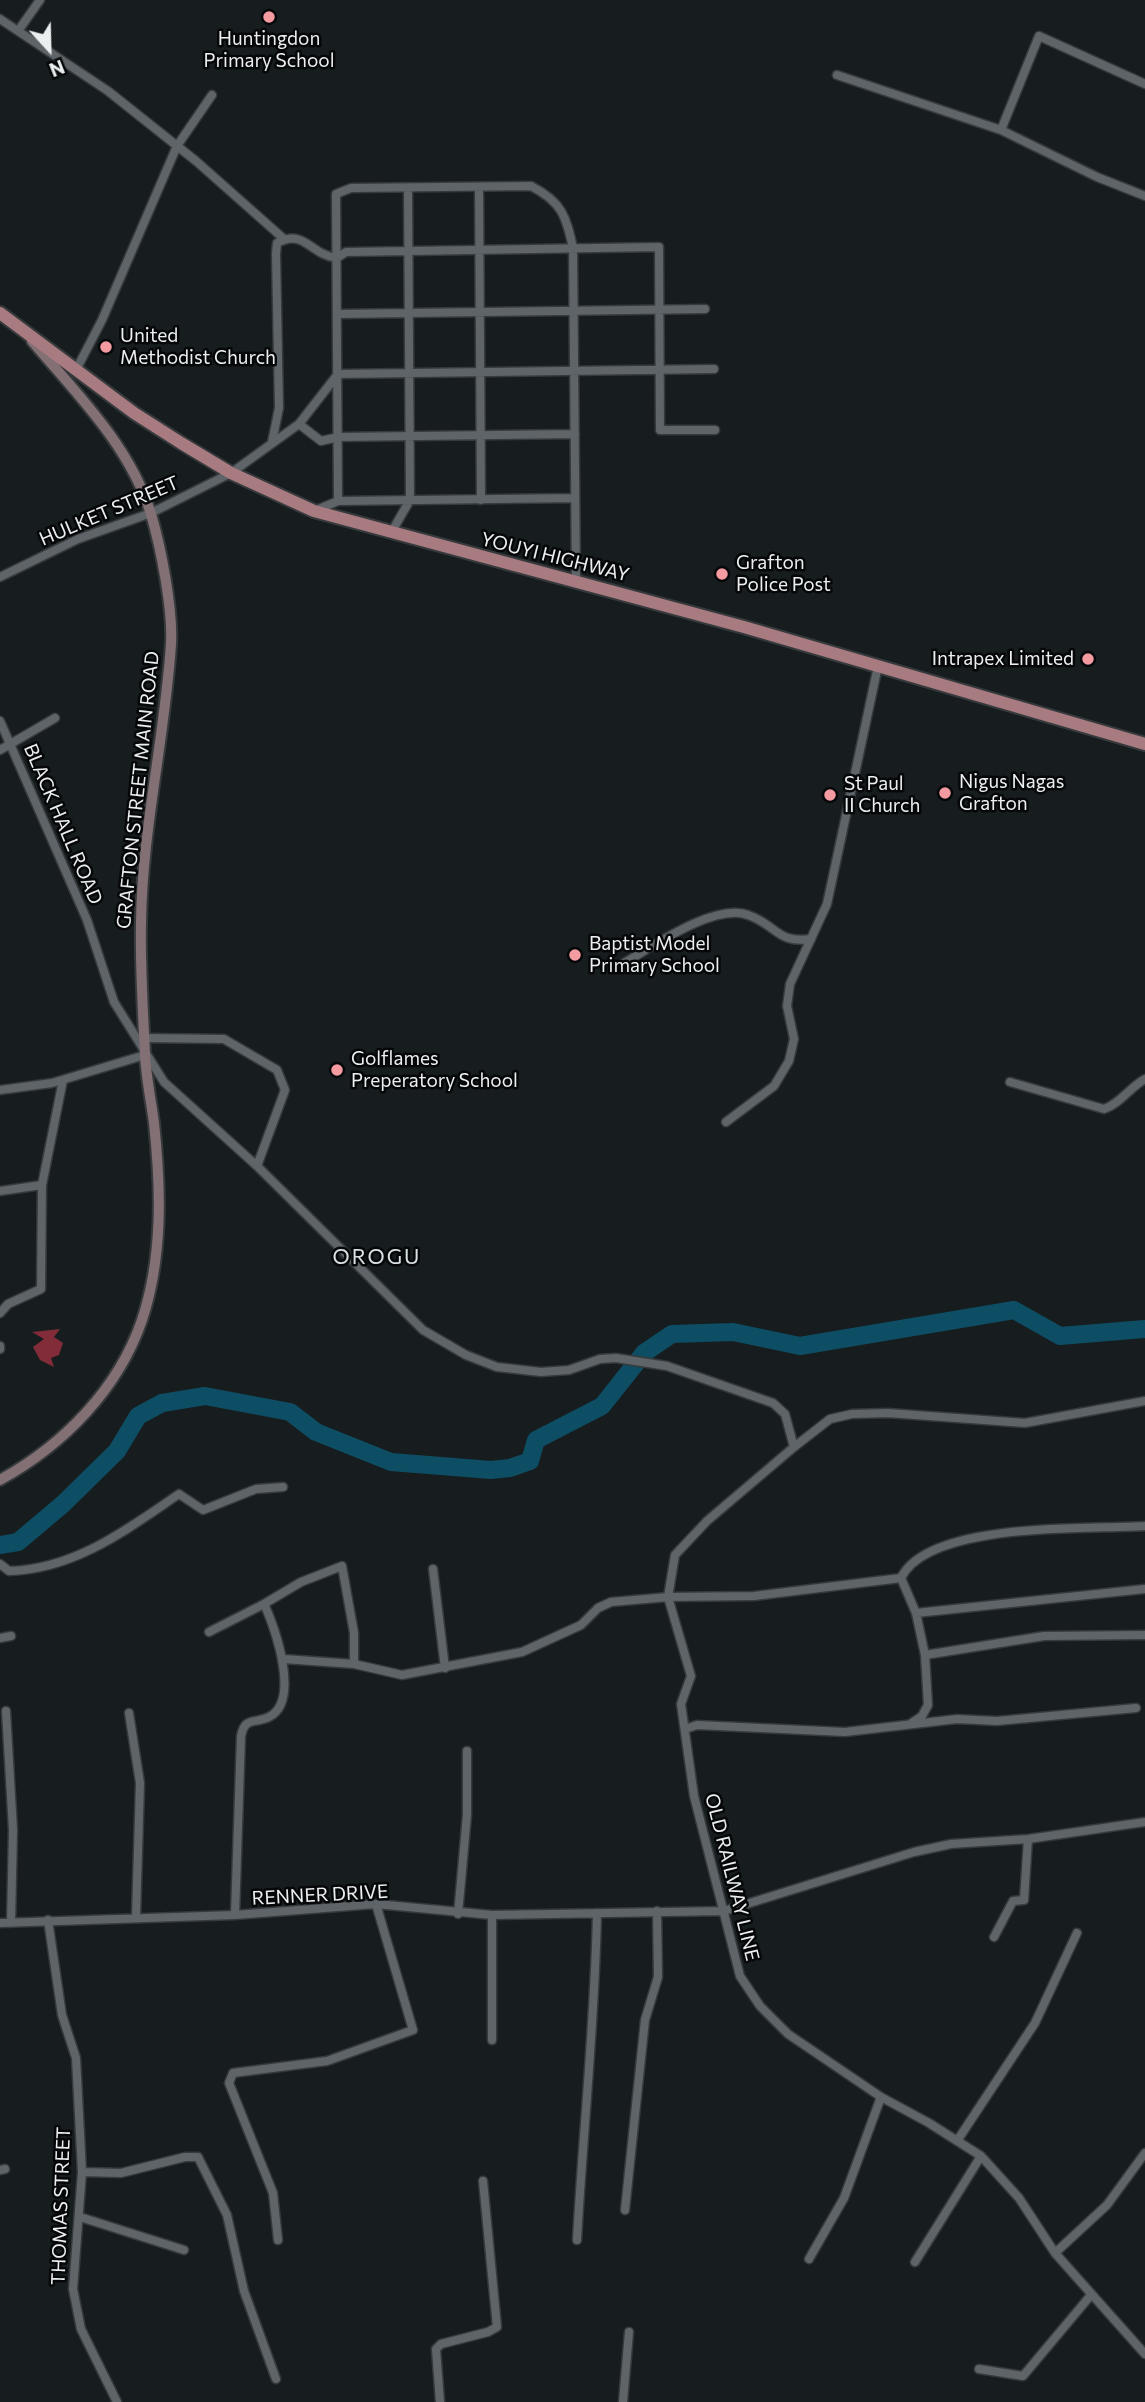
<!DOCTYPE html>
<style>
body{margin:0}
#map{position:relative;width:1145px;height:2402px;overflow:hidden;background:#171d1f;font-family:Commissioner,sans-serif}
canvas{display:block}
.north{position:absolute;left:14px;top:14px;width:70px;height:70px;-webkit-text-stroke:5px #050708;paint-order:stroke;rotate:158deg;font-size:19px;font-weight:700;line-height:28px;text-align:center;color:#ebeff0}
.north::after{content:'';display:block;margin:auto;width:24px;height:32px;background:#ebeff0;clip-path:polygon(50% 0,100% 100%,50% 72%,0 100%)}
</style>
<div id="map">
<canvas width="1145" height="2402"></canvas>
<div class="north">N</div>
</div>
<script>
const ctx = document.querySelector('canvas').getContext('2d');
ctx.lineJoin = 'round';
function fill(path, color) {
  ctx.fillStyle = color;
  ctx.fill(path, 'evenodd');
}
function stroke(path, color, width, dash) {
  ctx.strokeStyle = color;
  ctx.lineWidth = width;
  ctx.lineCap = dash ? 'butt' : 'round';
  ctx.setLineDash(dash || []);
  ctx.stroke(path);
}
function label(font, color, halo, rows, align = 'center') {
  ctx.font = font + ' Commissioner,sans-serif';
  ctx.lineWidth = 5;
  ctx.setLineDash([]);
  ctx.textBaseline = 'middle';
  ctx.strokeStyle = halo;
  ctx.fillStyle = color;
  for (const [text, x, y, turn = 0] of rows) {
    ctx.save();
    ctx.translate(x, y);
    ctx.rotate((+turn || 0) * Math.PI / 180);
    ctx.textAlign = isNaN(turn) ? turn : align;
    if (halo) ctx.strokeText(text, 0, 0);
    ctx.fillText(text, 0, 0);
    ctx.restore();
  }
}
fill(new Path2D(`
 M60,1329l-6,8 9,6 -4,12 -8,3 3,9 -14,-7 -7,-13 11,-8 -12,-7z`), '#822c39');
stroke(new Path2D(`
 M0,1545l18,-3 45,-38 54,-53 21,-35 24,-13 43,-7 85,16 26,20 75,30 100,8 19,-2 20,-7 6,-21 66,-34 42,-53 28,-19 61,-2 67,14 214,-36 46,26 85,-7`), '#0d4e64', 18);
const street = new Path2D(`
 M0,19l108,72 88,70 88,78
 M18,31l22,-31
 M837,75l164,55 96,47 48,19
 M1001,130l38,-94 106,48
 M479,187l2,313
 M337,314l368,-5
 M76,370l26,-50 75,-174 35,-51
 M299,424l22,17 17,-4 237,-3
 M272,442l7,-34 -3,-154 1,-11c28,-15 33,12 60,15l9,-6 313,-5 1,183h55
 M338,501l-2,-307 15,-6 180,-2c31,16 35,30 42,62l3,334
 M314,511l24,-10 237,-3
 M391,533l19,-33 -2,-311
 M0,577l78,-38 73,-26 80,-40 68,-49 39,-50 376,-5
 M0,721l87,199 27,82 50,80 93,84 166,164 43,25 31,12 44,5 28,-2 31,-11 16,-1 51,8 106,37 12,11 9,33 -87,74 -32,34 -7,42 23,79 -10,28 13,92 46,180 20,30 28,28 93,63 48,26 52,33 38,42 36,55 90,101
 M0,750l55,-32
 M619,966c30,-17 95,-64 129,-51 29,10 29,29 63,24
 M145,1038l79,1 53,31 8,20 -28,76
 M1010,1082l94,27c16,-5 26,-22 41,-30
 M0,1090l52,-7 93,-28
 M726,1122l48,-36 15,-25 5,-22 -7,-33 3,-22 37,-80 51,-238
 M0,1191l42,-6
 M0,1313l8,-9 33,-15 1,-104 21,-105
 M0,1346v3
 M794,1447l36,-28 22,-5 36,-1 137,10 120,-22
 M0,1564l9,7c66,-2 117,-41 170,-77l24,16 53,-21 27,-2
 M433,1569l12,99
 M264,1604l37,-22 41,-16 12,67v31
 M916,1613l229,-24
 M209,1632l55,-28c11,23 37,97 5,113 -14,7 -24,-1 -28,19l-6,179
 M0,1638l11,-2
 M925,1655l119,-19 101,-1
 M284,1659l70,5 48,11 120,-23 59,-27 17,-17 13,-6 57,-5 86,-1 147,-18
 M6,1711l7,119 -2,93
 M129,1713l11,70 -4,134
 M910,1724l12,-8 6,-11 -3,-50 -9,-42 -15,-35c28,-57 186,-48 244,-52
 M685,1729l12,-4 148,7 112,-13 40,2 139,-13
 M458,1914l9,-99v-64
 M492,1915v125
 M48,1920l14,95 14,43 6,114 -9,117 8,40 36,73
 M0,1923l235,-8 141,-11 116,11 232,-4 190,-59 37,-8 77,-5 117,-17
 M994,1937l19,-36 11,-1 4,-61
 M957,2141l78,-118 42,-90
 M0,2170l5,-1
 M82,2172l39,1 64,-16h13l29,58 17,76 32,88
 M625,2210l20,-190 13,-43 -1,-66
 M80,2217l104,33
 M278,2240l-5,-47 -44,-110 4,-10 94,-12 86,-31 -37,-126
 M577,2240c6,-109 18,-218 20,-327
 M1055,2253l52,-48 38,-52
 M809,2259l35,-61 37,-101
 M915,2262l66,-106
 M979,2369l44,7 68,-81
 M440,2402l-4,-53 5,-5 47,-12 9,-5 -14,-146
 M623,2402l6,-70`);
const secondary = new Path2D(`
 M0,1480c63,-35 118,-90 142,-160 21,-63 19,-132 12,-197 -3,-23 -8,-46 -9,-69 -2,-43 -5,-87 -4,-131 1,-93 24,-186 30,-279 2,-35 -10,-96 -20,-130 -21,-68 -74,-120 -119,-173`);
const primary = new Path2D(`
 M0,313l134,100 47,30 50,30 83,38 430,116 401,117`);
stroke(street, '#373a3c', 11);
stroke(secondary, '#373a3c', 14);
stroke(primary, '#373a3c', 16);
stroke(street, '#5e6468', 8);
stroke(secondary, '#837074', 10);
stroke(primary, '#a87b81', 12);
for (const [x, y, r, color] of [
 [269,17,7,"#f49aa1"],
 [106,347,7,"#f49aa1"],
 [722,574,7,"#f49aa1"],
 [1088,659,7,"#f49aa1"],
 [945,793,7,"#f49aa1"],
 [830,795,7,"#f49aa1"],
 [575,955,7,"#f49aa1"],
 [337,1070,7,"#f49aa1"]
]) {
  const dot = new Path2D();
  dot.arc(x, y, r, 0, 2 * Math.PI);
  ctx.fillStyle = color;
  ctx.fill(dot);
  stroke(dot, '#050708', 2.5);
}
label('19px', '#ebeff0', '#050708', [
 ["Huntingdon",269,39,"center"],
 ["Primary School",269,61,"center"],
 ["United",120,336],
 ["Methodist Church",120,358],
 ["Grafton",736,563],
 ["Police Post",736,585],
 ["Intrapex Limited",1074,659,"right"],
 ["Nigus Nagas",959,782],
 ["Grafton",959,804],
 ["St Paul",844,784],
 ["II Church",844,806],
 ["Baptist Model",589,944],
 ["Primary School",589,966],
 ["Golflames",351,1059],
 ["Preperatory School",351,1081]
], 'left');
label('19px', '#ebeff0', '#050708', [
 ["HULKET STREET",109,511,-23],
 ["YOUYI HIGHWAY",555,557,14],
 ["GRAFTON STREET MAIN ROAD",138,790,-84],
 ["BLACK HALL ROAD",63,824,67],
 ["OLD RAILWAY LINE",732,1877,76],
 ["RENNER DRIVE",320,1895,-3],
 ["THOMAS STREET",61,2206,-88]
]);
ctx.letterSpacing = '2px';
label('21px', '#d9e1e4', '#050708', [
 ["OROGU",377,1257]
]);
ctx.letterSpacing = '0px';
</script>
